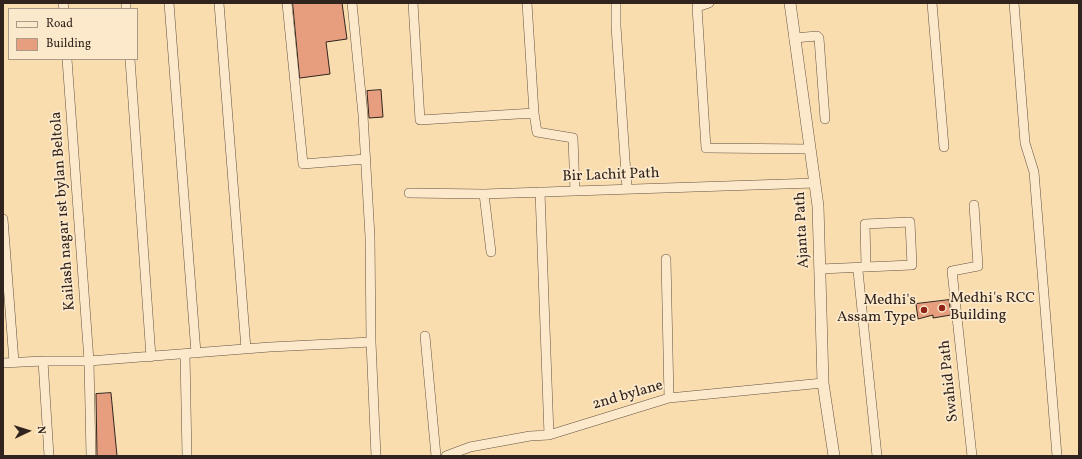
<!DOCTYPE html>
<style>
body{margin:0}
#map{position:relative;width:1082px;height:459px;overflow:hidden;background:#faddaf;font-family:Vollkorn,serif}
canvas{display:block}
.frame{position:absolute;inset:0;border:4px solid #31241e;pointer-events:none}
.legend{position:absolute;left:8px;top:8px;width:130px;height:52px;box-sizing:border-box;background:#fce9cb;border:1px solid #ab9a86;margin:0;padding:5px 7px;list-style:none;font-size:12px;color:#31241e}
.legend li{display:flex;align-items:center;gap:8px;height:20px}
.legend b{width:20px;border:1px solid #ab9a86}
.north{position:absolute;left:8px;top:411px;width:40px;height:40px;-webkit-text-stroke:3px #fce9cb;paint-order:stroke;rotate:86deg;font-size:11px;font-weight:700;line-height:16px;text-align:center;color:#31241e}
.north::after{content:'';display:block;margin:auto;width:14px;height:18px;background:#31241e;clip-path:polygon(50% 0,100% 100%,50% 72%,0 100%)}
</style>
<div id="map">
<canvas width="1082" height="459"></canvas>
<div class="frame"></div>
<ul class="legend">
<li><b style="height:5px;background:#fce9cb"></b>Road</li>
<li><b style="height:11px;background:#e69e7e"></b>Building</li>
</ul>
<div class="north">N</div>
</div>
<script>
const ctx = document.querySelector('canvas').getContext('2d');
ctx.lineJoin = 'round';
function fill(path, color) {
  ctx.fillStyle = color;
  ctx.fill(path, 'evenodd');
}
function stroke(path, color, width, dash) {
  ctx.strokeStyle = color;
  ctx.lineWidth = width;
  ctx.lineCap = dash ? 'butt' : 'round';
  ctx.setLineDash(dash || []);
  ctx.stroke(path);
}
function label(font, color, halo, rows, align = 'center') {
  ctx.font = font + ' Vollkorn,serif';
  ctx.lineWidth = 3.5;
  ctx.setLineDash([]);
  ctx.textBaseline = 'middle';
  ctx.strokeStyle = halo;
  ctx.fillStyle = color;
  for (const [text, x, y, turn = 0] of rows) {
    ctx.save();
    ctx.translate(x, y);
    ctx.rotate((+turn || 0) * Math.PI / 180);
    ctx.textAlign = isNaN(turn) ? turn : align;
    if (halo) ctx.strokeText(text, 0, 0);
    ctx.fillText(text, 0, 0);
    ctx.restore();
  }
}
const building = new Path2D(`
 M293,3h49l5,36 -21,3 4,32 -30,4z
 M381,90l2,27 -14,1 -2,-27z
 M949,300l2,15 -18,3v-3l-15,4 -2,-15z
 M111,393l6,63h-20l-1,-62z`);
fill(building, '#e69e7e');
stroke(building, '#31241e', 1);
const minor = new Path2D(`
 M63,3l1,6
 M126,3v6
 M169,3l27,350
 M219,3l27,346
 M287,3l16,161 63,-5
 M352,3l11,112 7,122 1,105 5,114
 M413,3l7,117 114,-7
 M527,3l7,110 3,19 36,6 2,53
 M616,3v23l11,163
 M709,3l-12,4 9,141 104,1
 M932,3l12,144
 M1014,3l11,140 9,29 23,284
 M794,38l23,-2 2,2 6,81
 M67,59l22,302 2,95
 M130,59l21,298
 M540,192l9,243
 M409,193l75,1 331,-11
 M484,194l7,58
 M3,219l11,143
 M666,259l3,139
 M820,269l92,-4 -2,-43 -45,2 1,42
 M858,271l19,185
 M425,336l11,120
 M185,354l2,102
 M43,361l6,95
 M3,363l40,-2h46l181,-14 101,-5
 M446,456l24,-9 60,-11 19,-1 120,-37 154,-15
 M972,456l-20,-185 26,-5 -4,-61`);
const tertiary = new Path2D(`
 M790,3l28,203 5,177 11,73`);
stroke(minor, '#635242', 10);
stroke(tertiary, '#635242', 12);
stroke(minor, '#fce9cb', 9);
stroke(tertiary, '#fce9cb', 11);
for (const [x, y, r, color] of [
 [942,308,4,"#8f2418"],
 [924,310,4,"#8f2418"]
]) {
  const dot = new Path2D();
  dot.arc(x, y, r, 0, 2 * Math.PI);
  ctx.fillStyle = color;
  ctx.fill(dot);
  stroke(dot, '#fce9cb', 1.5);
}
label('15px', '#31241e', '#fce9cb', [
 ["Bir Lachit Path",611,176,-2],
 ["Kailash nagar 1st bylan Beltola",64,211,-94],
 ["Ajanta Path",803,230,-93],
 ["Swahid Path",950,381,-96],
 ["2nd bylane",628,396,-16]
]);
label('15px', '#31241e', '#fce9cb', [
 ["Medhi's RCC",950,299],
 ["Building",950,316],
 ["Medhi's",916,301,"right"],
 ["Assam Type",916,318,"right"]
], 'left');
</script>
